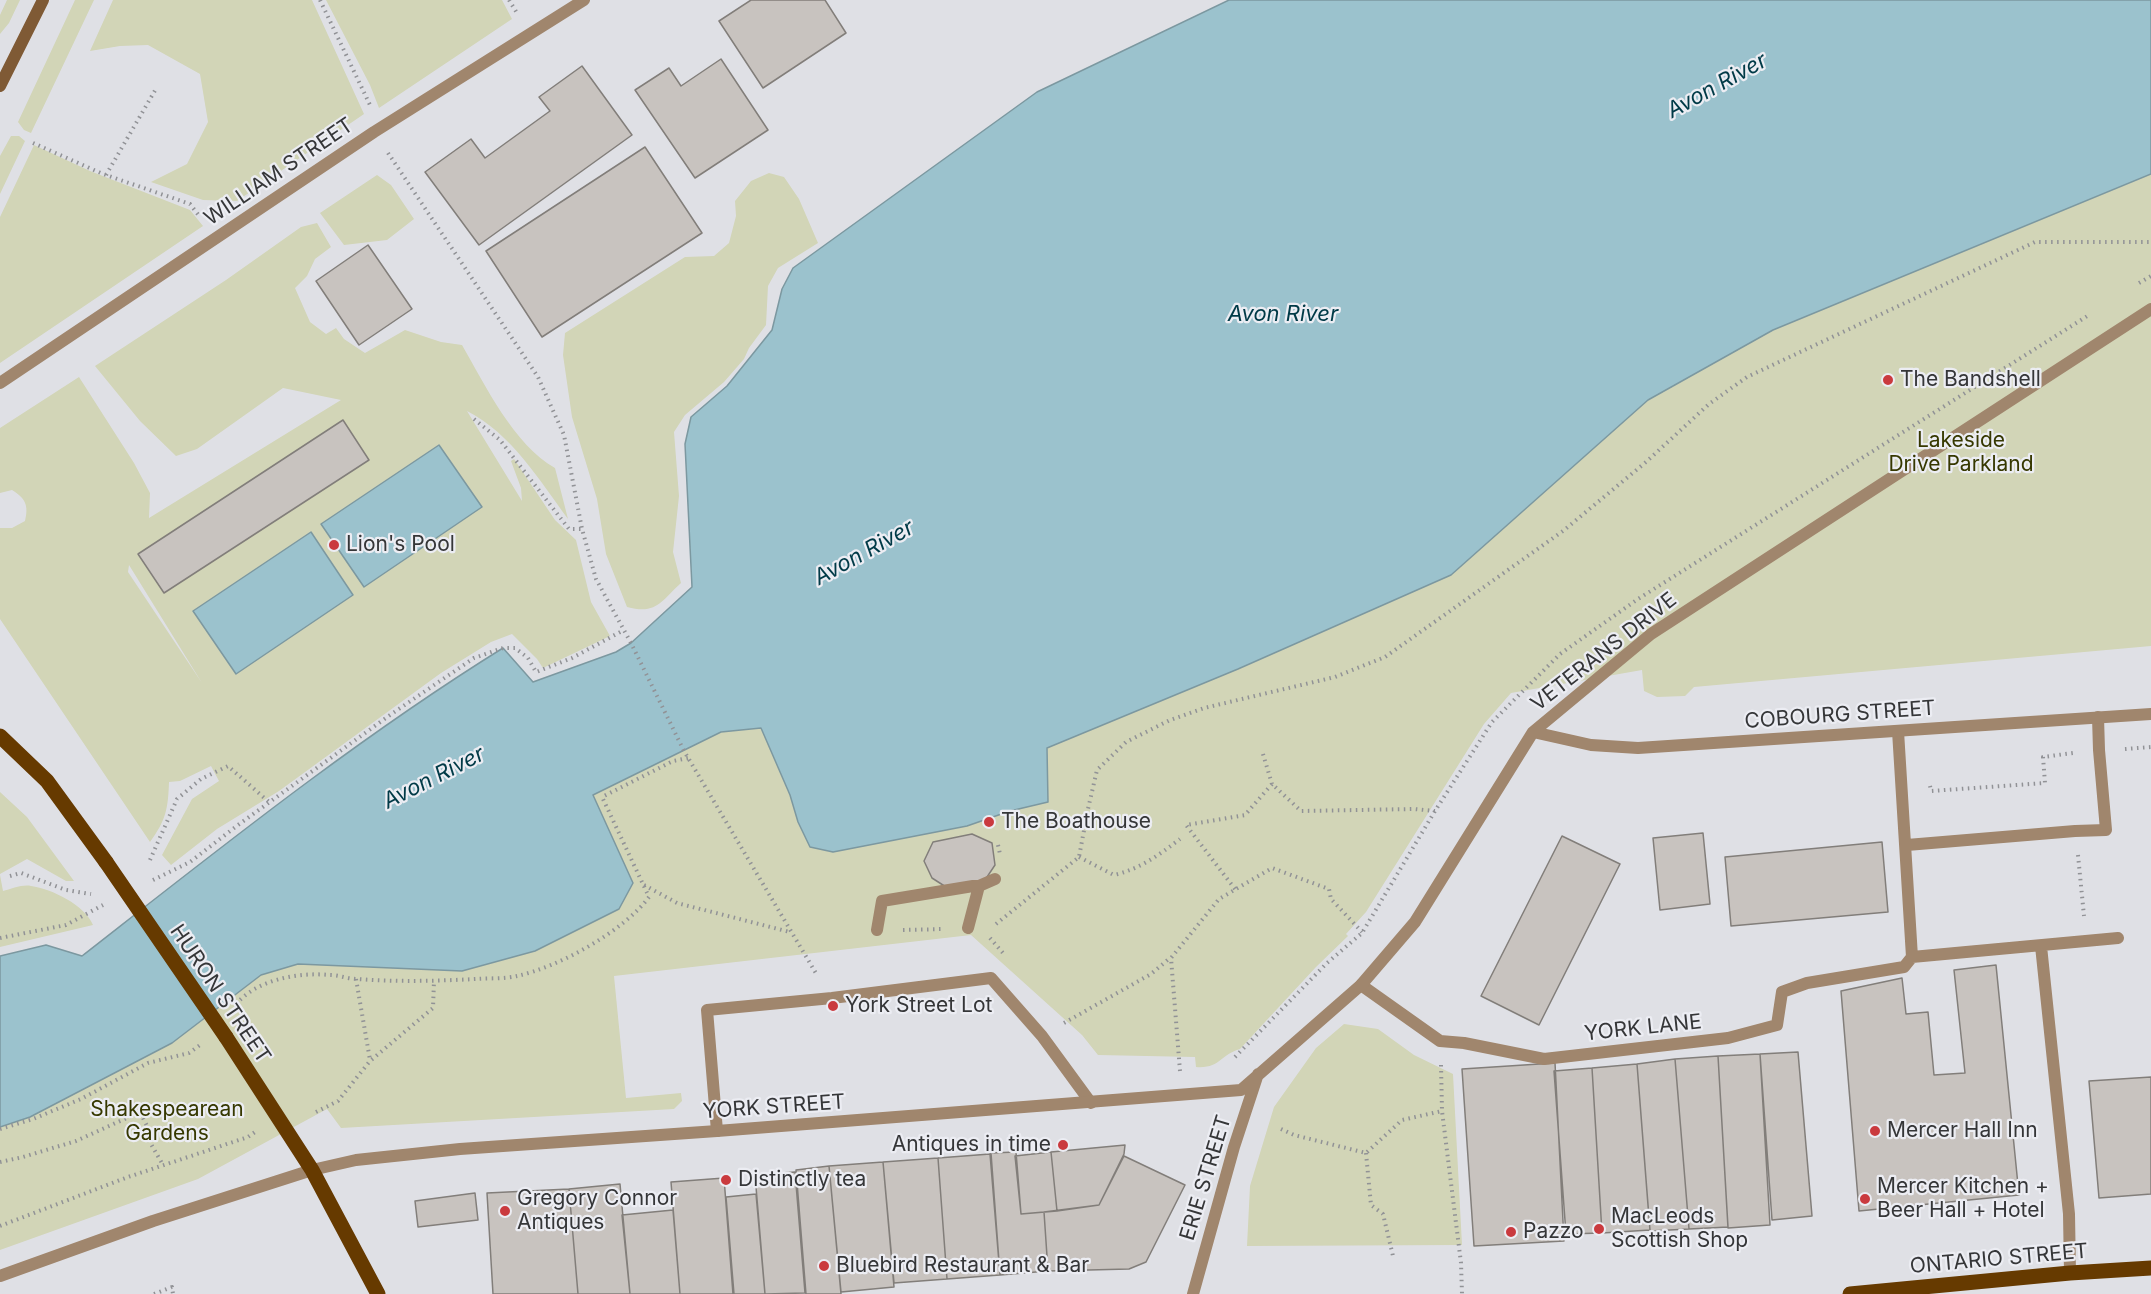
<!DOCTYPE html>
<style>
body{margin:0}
canvas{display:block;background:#dfe0e5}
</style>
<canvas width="2151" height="1294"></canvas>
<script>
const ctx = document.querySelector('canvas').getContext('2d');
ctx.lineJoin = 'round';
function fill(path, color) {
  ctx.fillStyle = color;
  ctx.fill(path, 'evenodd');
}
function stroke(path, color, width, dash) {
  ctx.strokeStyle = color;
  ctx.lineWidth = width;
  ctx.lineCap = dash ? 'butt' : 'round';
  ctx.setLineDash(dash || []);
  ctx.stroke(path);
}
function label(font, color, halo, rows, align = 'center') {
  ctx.font = font + ' Inter,sans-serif';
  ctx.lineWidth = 4.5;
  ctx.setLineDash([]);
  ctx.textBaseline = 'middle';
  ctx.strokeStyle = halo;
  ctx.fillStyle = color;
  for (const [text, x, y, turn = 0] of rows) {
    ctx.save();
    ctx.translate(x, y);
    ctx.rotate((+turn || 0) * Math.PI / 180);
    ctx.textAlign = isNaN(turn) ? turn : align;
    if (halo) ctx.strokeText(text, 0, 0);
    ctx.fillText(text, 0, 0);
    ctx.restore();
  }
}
fill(new Path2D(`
 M7,0h13l-11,23 -9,11v-19z
 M75,0h19l-63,133 -7,-3 -6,-8z
 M113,0h199l52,114 -127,87 -34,-1 -52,-18 36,-18 21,-42 -8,-48 -52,-29 -28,1 -30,5z
 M326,0h176l10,19 -133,89 -9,-23z
 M11,136h8l6,5 -25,53v-38z
 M34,145l56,26 100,39 13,16 -203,137v-146z
 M769,173l15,4 15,22 19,44 -40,25 -10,18 -2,39 -17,23 -5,11 -20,23 -39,33 -11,17 5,64 -6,56 8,31c-20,18 -24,32 -54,24l-21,-53 -9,-55 -25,-82 -9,-62 2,-22 120,-76 29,-1 15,-13 7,-27 -1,-15 16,-20z
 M2151,174v472l-457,41 -9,9 -28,1 -13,-6 -2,-21 -131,23 -27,31 -118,188 -20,22 2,2 -32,31 -76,82c-19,5 -20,20 -44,18l-1,-10 -97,-2 -16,-20 -111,-100 -357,41 12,122 55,-5 1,8 -8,8 -333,19 -14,-19 -129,70 -198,71v-123l30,-10 142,-74 89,-68 37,-11 164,7 171,-88 -41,-88 129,-63 40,-4 29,67 8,27 35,30 134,-26 43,-15 38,-9 -1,-54 191,-79 213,-94 197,-175 125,-70z
 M377,175l14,10 23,34 -27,21 -43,5 -24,-32z
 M317,223l14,24 -16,12 -8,17 -12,12 15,34 16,12 10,-6 8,11 21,14 40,-23 36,12 21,3c23,40 52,100 93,123l13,51c-28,-38 -57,-86 -101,-108l55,90 -1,-13 -10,-27 3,-2 41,61 21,20 15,62 19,34 -67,32 -6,-9 -25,-25 -21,8 -50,31 -162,118 -62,38 -46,36 -9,-10 30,-56 27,-18 -8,-15 -31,15 -11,1c-1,27 -3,38 -19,60l-150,-223v-91h12l13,-7c4,-16 0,-23 -13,-31l-12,3v-65l79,-51 55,86 16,30 -1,25 192,-118 -58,-12 -86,61 -21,7 -36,-35 -45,-55 131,-86 75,-53zM129,565l73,118 -74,-111z
 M0,792l27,25 47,64h-8l-39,-22 -27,15z
 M0,875l3,16c8,-2 20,-7 28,-5 21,3 54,19 62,39l-93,22z
 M1344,1024l34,5 36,26 39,19 9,171 -215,1 3,-60 24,-79 42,-59z`), '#d2d5b7');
const water = new Path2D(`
 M1229,0h922v174l-378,156 -125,70 -197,175 -213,94 -191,79 1,54 -38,9 -43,15 -134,26 -23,-5 -12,-25 -8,-27 -29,-67 -40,4 -128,63 40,88 -14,26 -84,42 -73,20 -164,-7 -37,11 -89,68 -142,74 -30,10v-171l46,-11 36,11c137,-107 273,-216 421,-308l30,34 83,-30 15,-9 61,-56 -7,-143 6,-27 36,-31 45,-56 10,-41 11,-21 244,-176z
 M439,445l43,62 -118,80 -43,-63z
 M311,532l42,63 -117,79 -43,-63z`);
fill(water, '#9bc2cd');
stroke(water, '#7c98a0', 1.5);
const building = new Path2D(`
 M751,0h74l21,33 -83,55 -44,-67z
 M721,59l47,71 -73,48 -60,-88 34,-22 12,18z
 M582,66l50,69 -153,110 -54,-73 46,-33 14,19 65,-47 -11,-14z
 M645,147l57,86 -160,104 -56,-86z
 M368,245l44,64 -53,36 -43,-64z
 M343,420l26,40 -205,133 -26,-39z
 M1703,833l7,71 -50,6 -7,-72z
 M972,834l20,9 3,22 -10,15 -39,7 -14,-9 -8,-17 9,-19z
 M1562,836l58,28 -81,161 -58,-29z
 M1882,842l6,70 -157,14 -6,-69z
 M1996,965l23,230 -160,16 -18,-220 61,-13 4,36 22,-2 6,63 31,-2 -11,-103z
 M1798,1052l14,164 -40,4 -12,-166z
 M1760,1054l10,171 -42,3 -10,-172z
 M1718,1056l10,171 -39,2 -14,-170z
 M1675,1059l14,170 -39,2 -13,-167z
 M1555,1063l9,178 -90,5 -12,-177z
 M1637,1064l13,166 -48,3 -10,-165z
 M1592,1068l10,165 -36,1 -12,-163z
 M2151,1077v117l-52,4 -10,-117z
 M1125,1145l-1,9 -25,51 -42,6 -6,-59z
 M1016,1152l5,62 23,-2 4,59 -48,4 -9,-122z
 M1051,1152l6,59 -36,3 -6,-58z
 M990,1154l10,121 -53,4 -9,-121z
 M1124,1156l61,29 -39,77 -17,7 -81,2 -4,-59 55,-7z
 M938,1158l9,121 -53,4 -11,-121z
 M883,1162l11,125 -53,5 -12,-126z
 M829,1166l12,128h-35l-10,-124z
 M795,1172l10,121 -40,1 -10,-119z
 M724,1178l9,116h-53l-9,-112z
 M620,1184l10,110h-52l-9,-105z
 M569,1189l9,105h-85l-6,-101z
 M475,1193l3,27 -60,7 -3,-26z
 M756,1194l9,100h-31l-8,-97z
 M673,1210l7,84h-50l-8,-79z`);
fill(building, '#c8c3bf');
stroke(building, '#827e7a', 1.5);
stroke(new Path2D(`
 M320,0l50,105
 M509,0l8,13
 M33,143l70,31 87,30 10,13
 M388,153l150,224 26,58 18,94 14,50 35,64 53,108 133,224
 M106,175l51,-88
 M2139,283l12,-7
 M474,419l26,21 69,89h13
 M2125,749l26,-2
 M1263,754l9,30
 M1930,786l1,5 114,-8 -2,-26 30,-4
 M998,845l2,9
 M2078,855l6,61
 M1079,857l35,18c26,-6 45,-20 66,-36
 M150,860l27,-61 24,-20 27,-13 41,36
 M10,876l11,-3 45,17 25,4
 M153,880l37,-18 48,-37 152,-110 84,-57 29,-10h12l13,10 8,14 36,-14 52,-28
 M644,885l33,18 113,29
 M1235,889l-49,-64 59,-10 27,-31 29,27 113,-2 21,2
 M996,924l83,-67 9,-48 9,-39 29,-28 44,-22 34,-12 131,-31 50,-20 178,-126 83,-69 63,-58 38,-27 288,-135h116
 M903,930l41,-1
 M0,938l66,-13 37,-20
 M990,938l13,15
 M356,979l14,81
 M236,1004c22,-25 63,-32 94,-29 9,0 18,4 27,4 39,3 80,2 119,0 13,-1 29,0 41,-3 42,-9 107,-45 132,-79l-46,-98 1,-3 69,-35 15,-3
 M1064,1023l87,-49 19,-16
 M1235,1057l92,-94 35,-30 73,-122 57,-89 68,-68 78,-55 451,-284
 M1441,1065l1,46 19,152 1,31
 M1180,1071l-9,-113 48,-59 53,-31 57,21 2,10 31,33
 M316,1112l22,-11 32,-40 63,-53 1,-27
 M0,1129l33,-10 48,-20 67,-36 41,-10 11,-8
 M1281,1129l13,6 72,18 36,-33 40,-9
 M1366,1153l5,52 12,9 10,42
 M0,1162l23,-5 53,-16 64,-29 9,18 -2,7 16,28
 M0,1226l128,-49 120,-40 7,-5
 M154,1294l18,-7 1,7`), '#919296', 4, [1.5, 4.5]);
stroke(new Path2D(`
 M1898,731l14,226
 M1907,845l168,-14 31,-1 -7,-80 -1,-33
 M2041,946l28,268 1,59
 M1912,957l206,-19
 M1361,985l79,56 24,2 80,16 184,-21 49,-13 5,-33 25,-9 97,-16 8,-10
 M717,1131l-10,-121 125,-12 159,-20 51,58 49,67
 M0,1276l153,-55 159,-51`), '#a0866d', 12);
stroke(new Path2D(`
 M0,383l374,-251 210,-132
 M1533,732l58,13 47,3 513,-34
 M968,928l11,-42 16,-7
 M877,930l5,-29 91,-15h6
 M312,1170l44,-10 104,-11 257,-18 524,-41 120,-105 54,-63 118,-190 118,-98 500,-325
 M1193,1294l41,-147 24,-73`), '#a0866d', 12);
stroke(new Path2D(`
 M0,86l43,-86`), '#7f5a35', 12);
stroke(new Path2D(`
 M0,736l47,45 59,81
 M226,1037l86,133 66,124
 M1850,1294l220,-21 81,-5`), '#663a00', 15);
stroke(new Path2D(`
 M106,862l120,175`), '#663a00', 15);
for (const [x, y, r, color] of [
 [1888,380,6,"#ca3a3e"],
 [334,545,6,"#ca3a3e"],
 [989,822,6,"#ca3a3e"],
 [833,1006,6,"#ca3a3e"],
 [1875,1131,6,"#ca3a3e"],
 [1063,1145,6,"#ca3a3e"],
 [726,1180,6,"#ca3a3e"],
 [1865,1199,6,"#ca3a3e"],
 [505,1211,6,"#ca3a3e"],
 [1599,1229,6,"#ca3a3e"],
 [1511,1232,6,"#ca3a3e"],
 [824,1266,6,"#ca3a3e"]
]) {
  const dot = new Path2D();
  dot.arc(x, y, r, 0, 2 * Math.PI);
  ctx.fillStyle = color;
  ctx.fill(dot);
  stroke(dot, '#ecedf3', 2);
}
label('21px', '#353638', '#ecedf3', [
 ["WILLIAM STREET",279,172,-34],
 ["VETERANS DRIVE",1604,652,-38],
 ["COBOURG STREET",1840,715,-4],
 ["HURON STREET",220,994,56],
 ["YORK LANE",1643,1028,-6],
 ["YORK STREET",774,1107,-4],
 ["ERIE STREET",1206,1178,-73],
 ["ONTARIO STREET",1999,1259,-5]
]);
label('21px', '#353638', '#ecedf3', [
 ["The Bandshell",1900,380],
 ["Lion's Pool",346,545],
 ["The Boathouse",1001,822],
 ["York Street Lot",845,1006],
 ["Mercer Hall Inn",1887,1131],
 ["Antiques in time",1051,1145,"right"],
 ["Distinctly tea",738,1180],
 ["Mercer Kitchen +",1877,1187],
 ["Beer Hall + Hotel",1877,1211],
 ["Gregory Connor",517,1199],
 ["Antiques",517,1223],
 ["MacLeods",1611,1217],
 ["Scottish Shop",1611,1241],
 ["Pazzo",1523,1232],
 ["Bluebird Restaurant & Bar",836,1266]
], 'left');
label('21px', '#363800', '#ecedf3', [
 ["Lakeside",1961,441],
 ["Drive Parkland",1961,465],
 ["Shakespearean",167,1110],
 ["Gardens",167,1134]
]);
label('italic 22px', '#003a47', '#ecedf3', [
 ["Avon River",1717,86,-29],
 ["Avon River",1283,314],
 ["Avon River",864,553,-29],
 ["Avon River",434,778,-27]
]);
</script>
